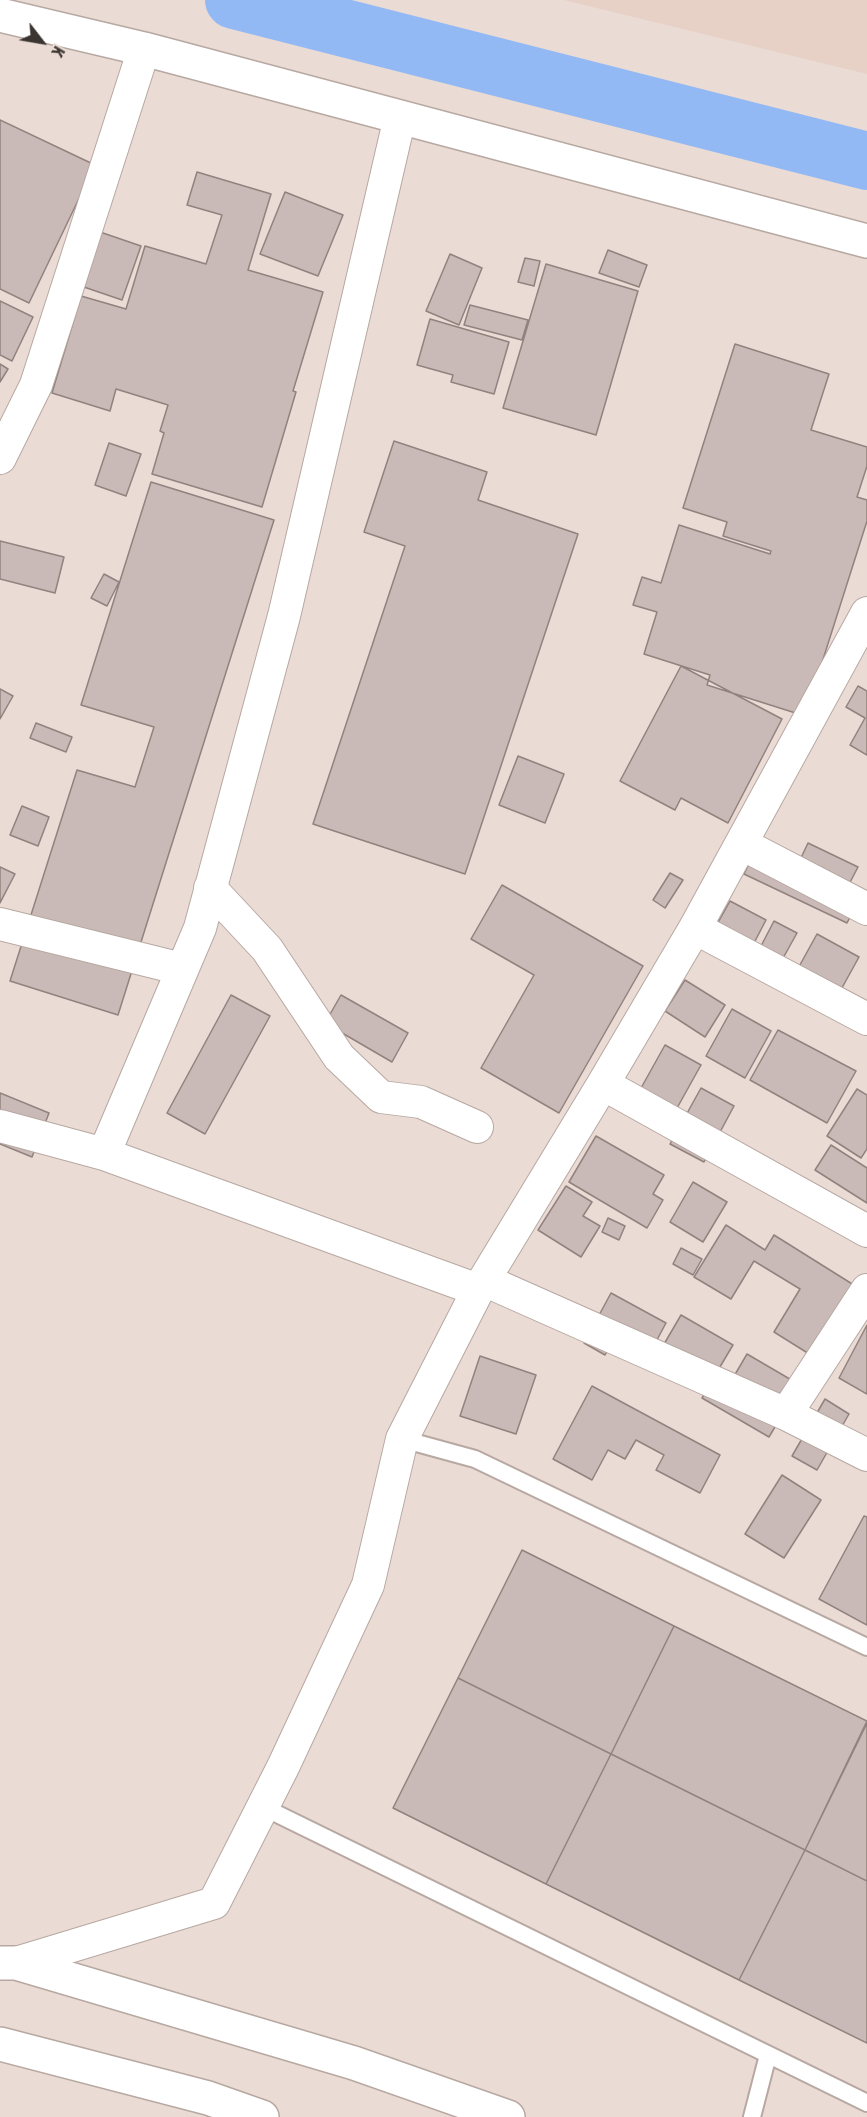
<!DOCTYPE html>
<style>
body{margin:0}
#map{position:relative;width:867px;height:2117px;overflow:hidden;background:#eadbd4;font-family:"Roboto Condensed",sans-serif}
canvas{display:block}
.north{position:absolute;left:12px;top:12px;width:60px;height:60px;-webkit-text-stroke:4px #eadbd4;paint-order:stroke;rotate:121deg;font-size:16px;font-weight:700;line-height:24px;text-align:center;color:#3b3532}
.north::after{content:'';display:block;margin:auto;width:21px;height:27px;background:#3b3532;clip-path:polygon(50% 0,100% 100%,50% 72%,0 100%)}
</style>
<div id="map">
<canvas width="867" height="2117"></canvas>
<div class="north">K</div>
</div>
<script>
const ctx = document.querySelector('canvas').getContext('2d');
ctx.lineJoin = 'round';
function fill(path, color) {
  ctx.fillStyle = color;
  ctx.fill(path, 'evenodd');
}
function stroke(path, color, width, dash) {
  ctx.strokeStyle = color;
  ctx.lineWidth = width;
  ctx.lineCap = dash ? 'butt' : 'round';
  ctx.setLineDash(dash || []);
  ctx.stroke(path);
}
fill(new Path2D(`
 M564,0h303v74z`), '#e7d0c5');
stroke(new Path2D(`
 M234,0l633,161`), '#93b9f5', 58);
const building = new Path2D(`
 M0,120l95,45 -66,138 -29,-14z
 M197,172l74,22 -23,76 75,22 -30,99 3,1 -34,115 -110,-33 12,-41 -4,-2 8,-26 -52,-16 -6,22 -58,-18 29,-97 45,13 19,-63 61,18 16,-49 -35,-10z
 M285,192l58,23 -25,61 -58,-22z
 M100,232l41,14 -19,54 -41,-14z
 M608,250l39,15 -8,22 -40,-14z
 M450,254l32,14 -23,57 -33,-14z
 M525,258l15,3 -6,25 -16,-4z
 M546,264l92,27 -42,144 -93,-27z
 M0,301l33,16 -21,44 -12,-6z
 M470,305l58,15 -6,20 -58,-15z
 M430,319l79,23 -15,52 -43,-12 2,-7 -36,-10z
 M735,344l94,30 -18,56 56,17v19l-10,31 10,3v21l-62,195 -98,-31 3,-10 -66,-21 13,-42 -24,-7 9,-28 19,6 18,-58 91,29 1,-3 -48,-15 4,-14 -44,-14z
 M0,364l8,5 -8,13z
 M394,441l93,31 -9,28 100,34 -113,340 -152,-50 92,-278 -41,-14z
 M109,443l32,11 -15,42 -31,-11z
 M151,482l123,38 -156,495 -108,-34 67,-211 58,17 19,-60 -73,-22z
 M0,541l64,16 -9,36 -55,-14z
 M104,574l15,8 -12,24 -16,-8z
 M681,666l101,53 -54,104 -47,-25 -6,12 -55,-29z
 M858,686l9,5v64l-17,-10 15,-27 -19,-11z
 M0,689l13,7 -13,23z
 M36,723l36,14 -6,15 -36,-14z
 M518,756l46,18 -19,49 -46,-18z
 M22,806l27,11 -11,29 -28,-11z
 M808,843l50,24 -12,23 14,7 -13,26 -103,-49 6,-13 40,20z
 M0,867l15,7 -15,29z
 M670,873l13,7 -18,28 -12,-8z
 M502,885l141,81 -84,147 -78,-45 53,-93 -63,-36z
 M730,901l36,19 -24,46 -37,-20z
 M774,921l23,12 -15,27 -22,-12z
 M817,934l42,23 -32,58 -42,-23z
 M685,980l40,25 -20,32 -40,-26z
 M231,995l39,21 -65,118 -38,-21z
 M341,995l67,38 -16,29 -67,-39z
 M732,1009l39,22 -26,47 -39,-22z
 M778,1030l78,41 -29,52 -77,-43z
 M665,1045l36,20 -34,61 -36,-20z
 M701,1088l33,18 -30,56 -34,-18z
 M857,1089l10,6v54l-6,9 -34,-22z
 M0,1093l49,20 -17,44 -32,-13z
 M596,1136l68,39 -11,19 10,6 -16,28 -78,-46z
 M831,1145l36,23v35l-52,-33z
 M693,1182l34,20 -24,40 -33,-20z
 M566,1186l26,16 -9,14 17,10 -19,31 -43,-27z
 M608,1218l17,8 -6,14 -17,-8z
 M726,1225l39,25 9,-15 83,52 -43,70 -40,-25 26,-43 -46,-28 -23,38 -37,-22z
 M681,1248l21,11 -9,16 -20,-11z
 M611,1293l55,30 -22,41 -34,-18 -5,9 -21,-12z
 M681,1315l52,30 -25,42 15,8 24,-41 53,31 -31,52 -67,-39 3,-5 -52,-30z
 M867,1325v69l-28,-16z
 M480,1356l56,19 -20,59 -56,-18z
 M592,1386l128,69 -20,38 -44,-23 8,-15 -28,-15 -11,19 -17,-9 -16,30 -39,-21z
 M825,1399l24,15 -32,56 -25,-14z
 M782,1475l39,25 -37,58 -39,-24z
 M864,1516l3,1v108l-48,-26z
 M522,1550l152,76 -63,128 -153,-76z
 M674,1626l193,95 -62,129 -194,-96z
 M458,1678l153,76 -65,130 -153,-76z
 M867,1723v158l-62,-31z
 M611,1754l194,96 -66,130 -193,-96z
 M805,1850l62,31v162l-128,-63z`);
fill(building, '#cabab7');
stroke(building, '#92827f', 1.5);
const service = new Path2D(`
 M402,1439l73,20 392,188
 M263,1807l604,296
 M752,2117l16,-62`);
const minor = new Path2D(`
 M0,458l36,-73 108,-336
 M742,844l125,65
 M210,888l57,61 72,108 42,40 40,5 56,25
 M0,924l182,45
 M695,928l172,91
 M603,1084l264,147
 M0,1126l104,28 374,136
 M104,1154l96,-226 84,-312 116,-499
 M484,1280l302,134 81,41
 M786,1414l81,-124
 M16,1963l198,-60 69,-136 85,-182 34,-146 76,-149 125,-206 92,-156 172,-315`);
const tertiary = new Path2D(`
 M0,15l144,34 723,192`);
const secondary = new Path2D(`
 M0,1963h16l338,100 154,54
 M0,2044l208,54 54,19`);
stroke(service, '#b7a8a2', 20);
stroke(minor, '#b7a8a2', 34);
stroke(tertiary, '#b7a8a2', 36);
stroke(secondary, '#b7a8a2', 36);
stroke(service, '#fff', 16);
stroke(minor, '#fff', 32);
stroke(tertiary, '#fff', 33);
stroke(secondary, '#fff', 33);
</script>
